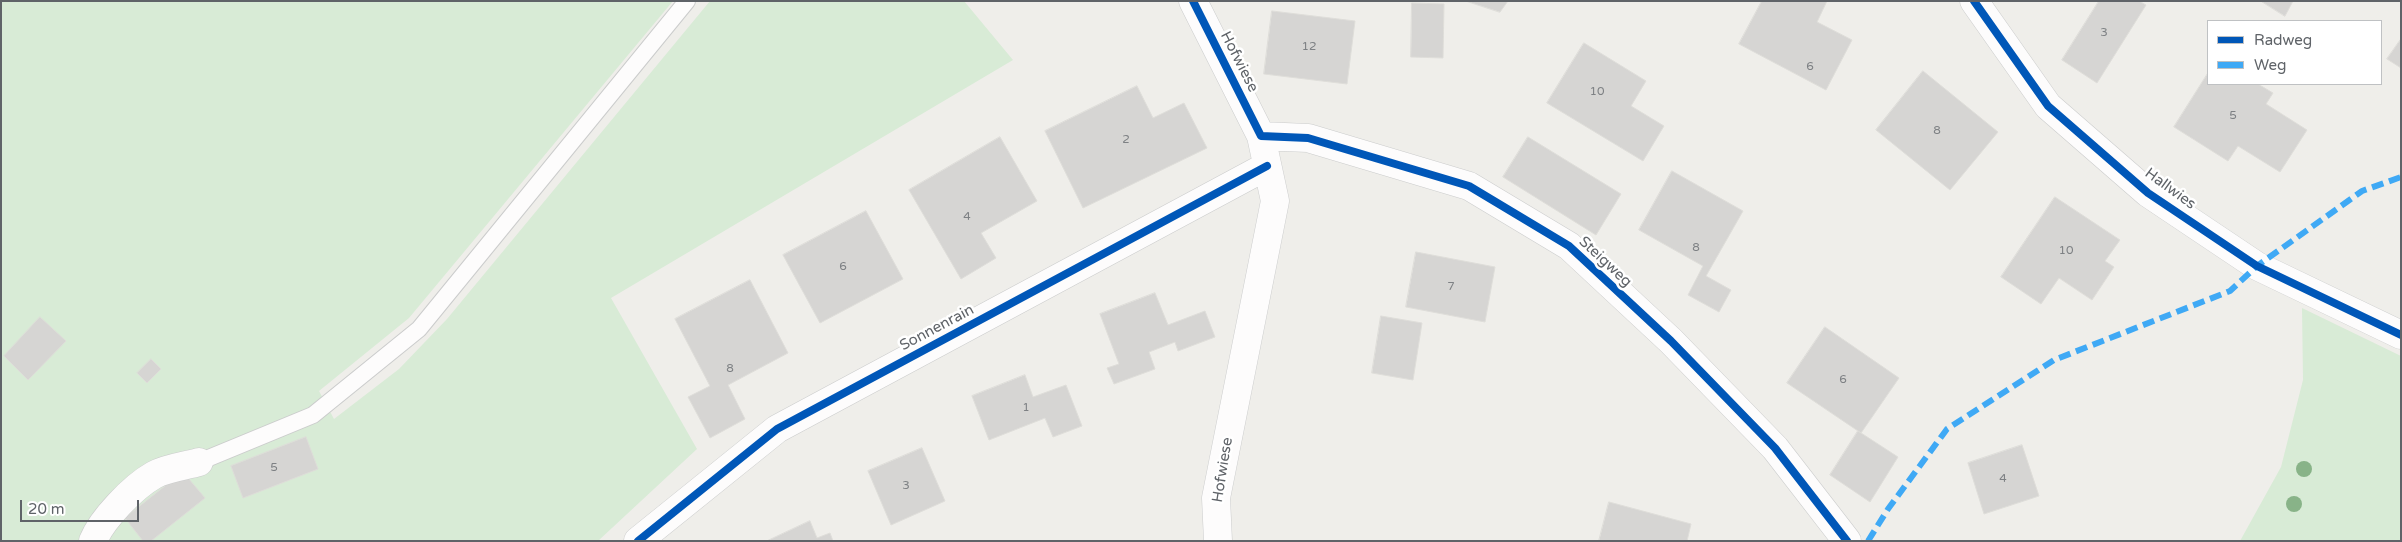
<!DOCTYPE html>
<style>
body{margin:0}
#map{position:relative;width:2402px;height:542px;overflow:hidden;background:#efeeea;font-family:"Varela Round",sans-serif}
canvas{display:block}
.frame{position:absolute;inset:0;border:2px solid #5f6368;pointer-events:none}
.legend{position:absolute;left:2207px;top:20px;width:175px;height:65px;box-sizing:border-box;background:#fff;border:1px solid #bfc1c3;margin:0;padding:6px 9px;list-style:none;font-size:15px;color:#5f6368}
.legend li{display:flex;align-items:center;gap:10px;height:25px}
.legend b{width:25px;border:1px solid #bfc1c3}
.scale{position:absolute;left:20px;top:500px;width:119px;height:22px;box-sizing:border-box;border:2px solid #5f6368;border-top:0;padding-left:6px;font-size:15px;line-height:18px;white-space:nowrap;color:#5f6368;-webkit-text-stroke:4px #fff;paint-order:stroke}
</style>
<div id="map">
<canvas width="2402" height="542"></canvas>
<div class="frame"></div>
<ul class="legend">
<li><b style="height:6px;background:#0057b8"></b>Radweg</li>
<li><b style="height:6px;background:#3fa9f5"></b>Weg</li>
</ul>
<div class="scale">20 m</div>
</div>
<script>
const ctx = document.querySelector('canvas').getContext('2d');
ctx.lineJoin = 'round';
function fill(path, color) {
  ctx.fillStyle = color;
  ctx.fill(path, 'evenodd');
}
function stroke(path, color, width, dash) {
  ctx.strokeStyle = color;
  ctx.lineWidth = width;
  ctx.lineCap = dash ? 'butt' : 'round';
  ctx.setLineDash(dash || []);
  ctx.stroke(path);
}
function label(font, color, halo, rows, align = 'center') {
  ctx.font = font + ' "Varela Round",sans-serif';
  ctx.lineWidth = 5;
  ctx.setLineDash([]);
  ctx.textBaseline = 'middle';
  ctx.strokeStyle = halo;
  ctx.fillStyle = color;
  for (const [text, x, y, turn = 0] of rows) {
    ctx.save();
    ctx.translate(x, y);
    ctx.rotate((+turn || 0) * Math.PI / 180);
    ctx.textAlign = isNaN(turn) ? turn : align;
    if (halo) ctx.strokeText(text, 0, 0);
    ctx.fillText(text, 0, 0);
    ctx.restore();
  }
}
fill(new Path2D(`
 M1,1h672l-264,317 -90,73 15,28 65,-50 48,-50 263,-318h254l49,59 -402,238 86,151 -99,92h-597z
 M2302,308l99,48v185h-161l41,-74 22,-87z`), '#d8ebd6');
const building = new Path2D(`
 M1466,1h42l-8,11z
 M1762,1h65l-10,21 35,18 -26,50 -87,-46z
 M2099,1h40l7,4 -49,78 -35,-23z
 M2261,1h32l-8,15z
 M1412,3l32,1 -1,54 -32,-1z
 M1272,11l83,10 -8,63 -83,-10z
 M2401,39v29l-14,-9z
 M1584,43l62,38 -15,25 33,20 -21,35 -96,-58z
 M1923,71l75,61 -48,58 -74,-60z
 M2208,73v11h50l15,9 -7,11 41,26 -27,42 -42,-26 -10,15 -54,-34z
 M1137,86l16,32 31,-15 23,45 -124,60 -38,-77z
 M1000,137l37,64 -56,32 15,25 -35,21 -52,-89z
 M1528,137l93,57 -25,41 -93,-58z
 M1672,171l71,40 -37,65 25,14 -12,22 -31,-17 15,-29 -64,-36z
 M2055,197l65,43 -15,21 9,6 -22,33 -33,-22 -18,26 -40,-27z
 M866,211l37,68 -83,44 -37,-68z
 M1416,252l79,15 -10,55 -79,-15z
 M750,280l38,73 -60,32 17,34 -35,19 -22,-41 22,-11 -35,-67z
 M1155,293l13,32 37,-14 10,26 -37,14 -3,-9 -26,10 6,17 -41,15 -7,-16 12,-4 -19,-50z
 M1381,316l41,7 -9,57 -41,-7z
 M40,317l26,24 -38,39 -24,-24z
 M1825,327l74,51 -38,55 -74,-50z
 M151,359l10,10 -14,14 -10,-10z
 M1025,375l8,22 33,-12 16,41 -29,11 -8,-19 -56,22 -17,-44z
 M1858,431l40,26 -28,45 -40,-27z
 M306,437l12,32 -75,29 -12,-32z
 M2022,445l17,51 -55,18 -16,-51z
 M922,448l23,53 -54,24 -23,-54z
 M183,472l22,26 -54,43h-8l-18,-23z
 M1609,502l82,22 -4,17h-88z
 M810,521l7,17 13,-5 3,8h-66z`);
fill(building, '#d6d5d3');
stroke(building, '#deddd9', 1);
const service = new Path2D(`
 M199,462l114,-47 106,-86 268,-328`);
const minor = new Path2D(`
 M1193,1l68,135 14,65 -59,297 2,43
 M1974,1l74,105 100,87 109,73 144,69
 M1261,136l47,2 161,48 100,60 102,95 104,107 72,93
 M93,541c9,-22 40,-54 61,-66 12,-7 31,-9 45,-13
 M638,541l139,-112 490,-263`);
stroke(service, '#cbcccc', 18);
stroke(minor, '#cbcccc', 29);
stroke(service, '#fdfcfc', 16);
stroke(minor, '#fdfcfc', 28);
stroke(new Path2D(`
 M1868,541l20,-32 59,-80 107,-69 176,-69 27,-25 105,-75 39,-14`), '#3fa9f5', 6, [12, 6]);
stroke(new Path2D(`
 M1193,1l68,135 47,2 161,48 100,60 102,95 104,107 72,93
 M1974,1l74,105 100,87 109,73 144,69
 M638,541l139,-112 490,-263`), '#0057b8', 8);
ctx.fillStyle = '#88b388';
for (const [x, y] of [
 [2304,469],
 [2294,504]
]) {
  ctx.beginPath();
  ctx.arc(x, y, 8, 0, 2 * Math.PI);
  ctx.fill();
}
label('12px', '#7e8184', null, [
 ["3",2104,33],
 ["12",1309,47],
 ["6",1810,67],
 ["10",1597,92],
 ["5",2233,116],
 ["8",1937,131],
 ["2",1126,140],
 ["4",967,217],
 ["8",1696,248],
 ["10",2066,251],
 ["6",843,267],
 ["7",1451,287],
 ["8",730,369],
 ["6",1843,380],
 ["1",1026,408],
 ["5",274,468],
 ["4",2003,479],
 ["3",906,486]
]);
label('15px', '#5f6368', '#fff', [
 ["Hofwiese",1239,62,63],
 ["Hallwies",2170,189,36],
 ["Steigweg",1605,262,43],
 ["Sonnenrain",937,328,-28],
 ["Hofwiese",1223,470,-81]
]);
</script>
